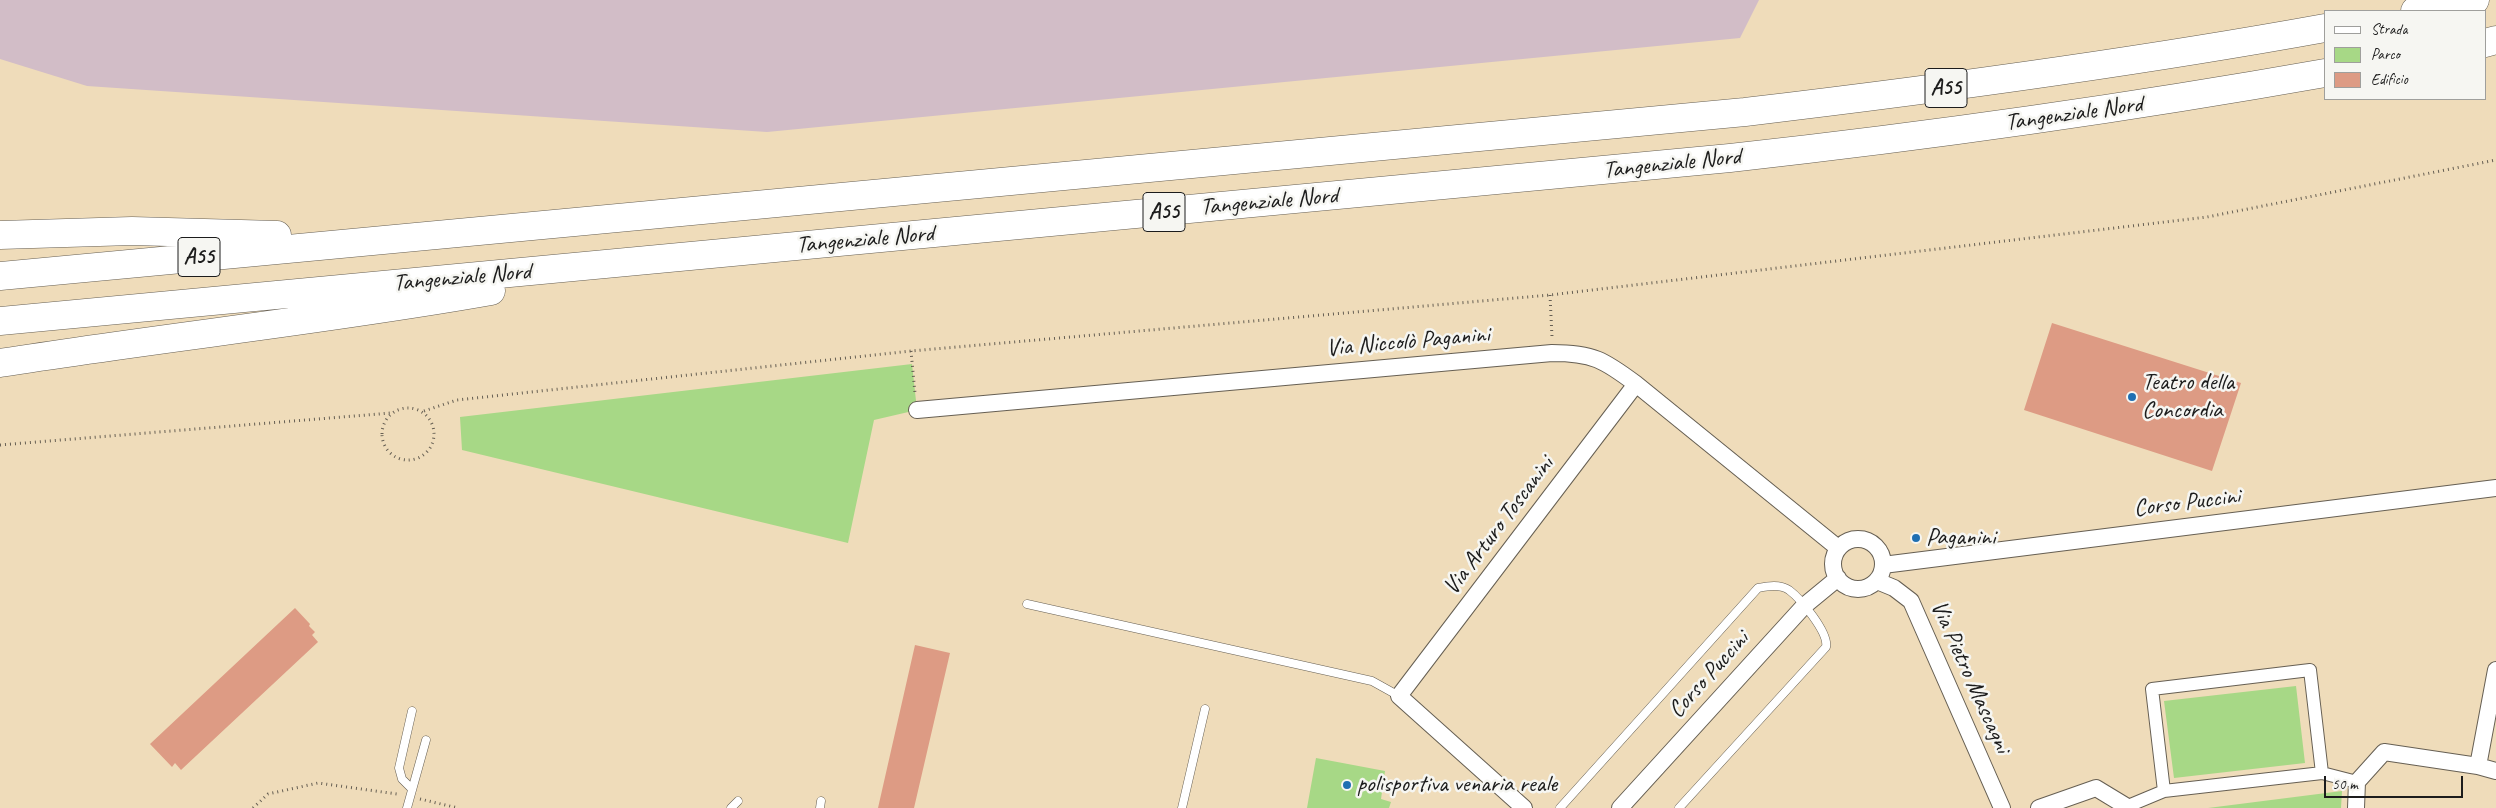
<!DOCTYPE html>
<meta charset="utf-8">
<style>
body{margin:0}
#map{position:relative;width:2496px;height:808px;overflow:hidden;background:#efdcba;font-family:Caveat,sans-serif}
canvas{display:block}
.legend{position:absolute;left:2324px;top:10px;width:162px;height:90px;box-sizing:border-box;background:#f6f6f2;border:1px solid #9f9f9c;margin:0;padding:6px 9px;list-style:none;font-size:15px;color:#1c1c1c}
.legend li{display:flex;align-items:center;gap:10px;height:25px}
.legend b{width:25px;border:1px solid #9f9f9c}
.scale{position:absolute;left:2324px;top:776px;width:139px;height:22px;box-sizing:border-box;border:2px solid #1c1c1c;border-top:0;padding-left:6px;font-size:15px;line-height:18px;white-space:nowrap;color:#1c1c1c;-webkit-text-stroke:4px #f6f6f2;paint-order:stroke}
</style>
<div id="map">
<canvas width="2496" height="808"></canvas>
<ul class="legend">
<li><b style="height:6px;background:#fff"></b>Strada</li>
<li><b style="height:14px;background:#a7d886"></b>Parco</li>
<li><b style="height:14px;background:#dd9b84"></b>Edificio</li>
</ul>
<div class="scale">50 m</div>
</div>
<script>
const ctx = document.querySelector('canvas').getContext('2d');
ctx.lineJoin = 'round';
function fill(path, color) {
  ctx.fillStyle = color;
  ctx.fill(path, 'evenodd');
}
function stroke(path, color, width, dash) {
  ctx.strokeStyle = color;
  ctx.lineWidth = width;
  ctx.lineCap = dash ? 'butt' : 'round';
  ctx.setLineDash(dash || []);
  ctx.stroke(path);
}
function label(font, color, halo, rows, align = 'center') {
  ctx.font = font + ' Caveat,sans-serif';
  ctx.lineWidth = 5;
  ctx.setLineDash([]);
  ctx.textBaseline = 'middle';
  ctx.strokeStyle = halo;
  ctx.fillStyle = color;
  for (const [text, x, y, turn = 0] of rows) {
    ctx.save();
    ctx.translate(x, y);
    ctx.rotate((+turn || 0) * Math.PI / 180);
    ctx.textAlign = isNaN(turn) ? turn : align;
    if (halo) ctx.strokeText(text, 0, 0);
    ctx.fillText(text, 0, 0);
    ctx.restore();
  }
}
fill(new Path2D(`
 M0,0h1759l-19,38 -973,94 -680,-46 -87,-27z`), '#d2bdc7');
fill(new Path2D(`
 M912,364l5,46 -43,10 -26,123 -386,-93 -2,-33z
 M2296,686l9,77 -131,15 -10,-77z
 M1316,758l69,13 -4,28 10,3 -2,6h-82z
 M2342,791l-1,17h-133z`), '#a7d886');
fill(new Path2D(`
 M2052,323l189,60 -29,88 -188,-61z
 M295,608l15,16 -1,2 6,6 -3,3 6,7 -137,128 -6,-7 -3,4 -22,-23z
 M915,645l35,8 -36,155h-36z`), '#dd9b84');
const service = new Path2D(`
 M1027,604l345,77 27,15
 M412,789l-10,-10 -3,-11 13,-57
 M407,808l19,-68
 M731,808l7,-7
 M820,808l1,-7
 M1182,808l23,-99
 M1560,808l198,-220c10,-2 22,-4 31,2 12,9 40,43 37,57l-147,161`);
const pedestrian = new Path2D(`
 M2322,773l-12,-103 -158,19 12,102 158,-18 35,9
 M2128,806l36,-15`);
const minor = new Path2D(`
 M917,410l635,-57c41,0 52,7 84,31l202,164
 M1833 564a25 25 0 1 1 50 0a25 25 0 1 1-50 0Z
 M1883,565l613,-77
 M1877,581l17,7 17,13 91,207
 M2478,766l18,-96
 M1524,808l-125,-112 237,-312
 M1620,808l184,-202 34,-28
 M2039,808l57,-20 33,20
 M2356,808l1,-26 27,-30 94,14 18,5`);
const motorway = new Path2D(`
 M2415,11l60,-11
 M2485,43l11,-3
 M0,235l132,-4 145,4
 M0,276l1745,-164c194,-23 387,-49 580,-84
 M0,321l1730,-163c199,-22 397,-50 595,-85
 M0,363c163,-26 328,-43 491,-72`);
stroke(service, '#665f53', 9);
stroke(pedestrian, '#665f53', 14);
stroke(minor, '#665f53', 18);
stroke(motorway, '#665f53', 29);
stroke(new Path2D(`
 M1550,295l2,42
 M911,351l4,42
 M382 434a26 26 0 1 1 52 0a26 26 0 1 1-52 0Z
 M424,411l33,-11 454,-49 639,-56 657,-78 289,-57
 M0,445l391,-32
 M420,799l38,9
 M253,808l15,-14 50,-11 79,11`), '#665f53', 3, [1, 4]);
stroke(service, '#fff', 8);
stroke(pedestrian, '#fff', 12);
stroke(minor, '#fff', 16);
stroke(motorway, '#fff', 28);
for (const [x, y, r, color] of [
 [2132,397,5,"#1f6fb2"],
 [1916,538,5,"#1f6fb2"],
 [1347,785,5,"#1f6fb2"]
]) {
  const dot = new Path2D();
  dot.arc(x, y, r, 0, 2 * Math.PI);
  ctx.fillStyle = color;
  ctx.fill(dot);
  stroke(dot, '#f6f6f2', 2);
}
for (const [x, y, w] of [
 [1946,88,42],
 [1164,212,42],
 [199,257,42]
]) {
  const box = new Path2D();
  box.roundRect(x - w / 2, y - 19.5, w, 39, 4);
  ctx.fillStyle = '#f6f6f2';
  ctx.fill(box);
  stroke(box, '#1c1c1c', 1);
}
label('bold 22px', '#1c1c1c', null, [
 ["A55",1946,88],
 ["A55",1164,212],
 ["A55",199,257]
]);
label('24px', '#1c1c1c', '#f6f6f2', [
 ["Tangenziale Nord",2074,114,-8],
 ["Tangenziale Nord",1672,164,-6],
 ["Tangenziale Nord",1269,202,-5],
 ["Tangenziale Nord",865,240,-5],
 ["Tangenziale Nord",462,278,-5],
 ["Via Niccolò Paganini",1408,342,-5],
 ["Corso Puccini",2187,503,-7],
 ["Via Arturo Toscanini",1499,526,-53],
 ["Corso Puccini",1709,675,-48],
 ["Via Pietro Mascagni",1970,677,66]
]);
label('24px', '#1c1c1c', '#f6f6f2', [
 ["Teatro della",2142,383],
 ["Concordia",2142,411],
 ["Paganini",1926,538],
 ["polisportiva venaria reale",1357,785]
], 'left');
</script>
